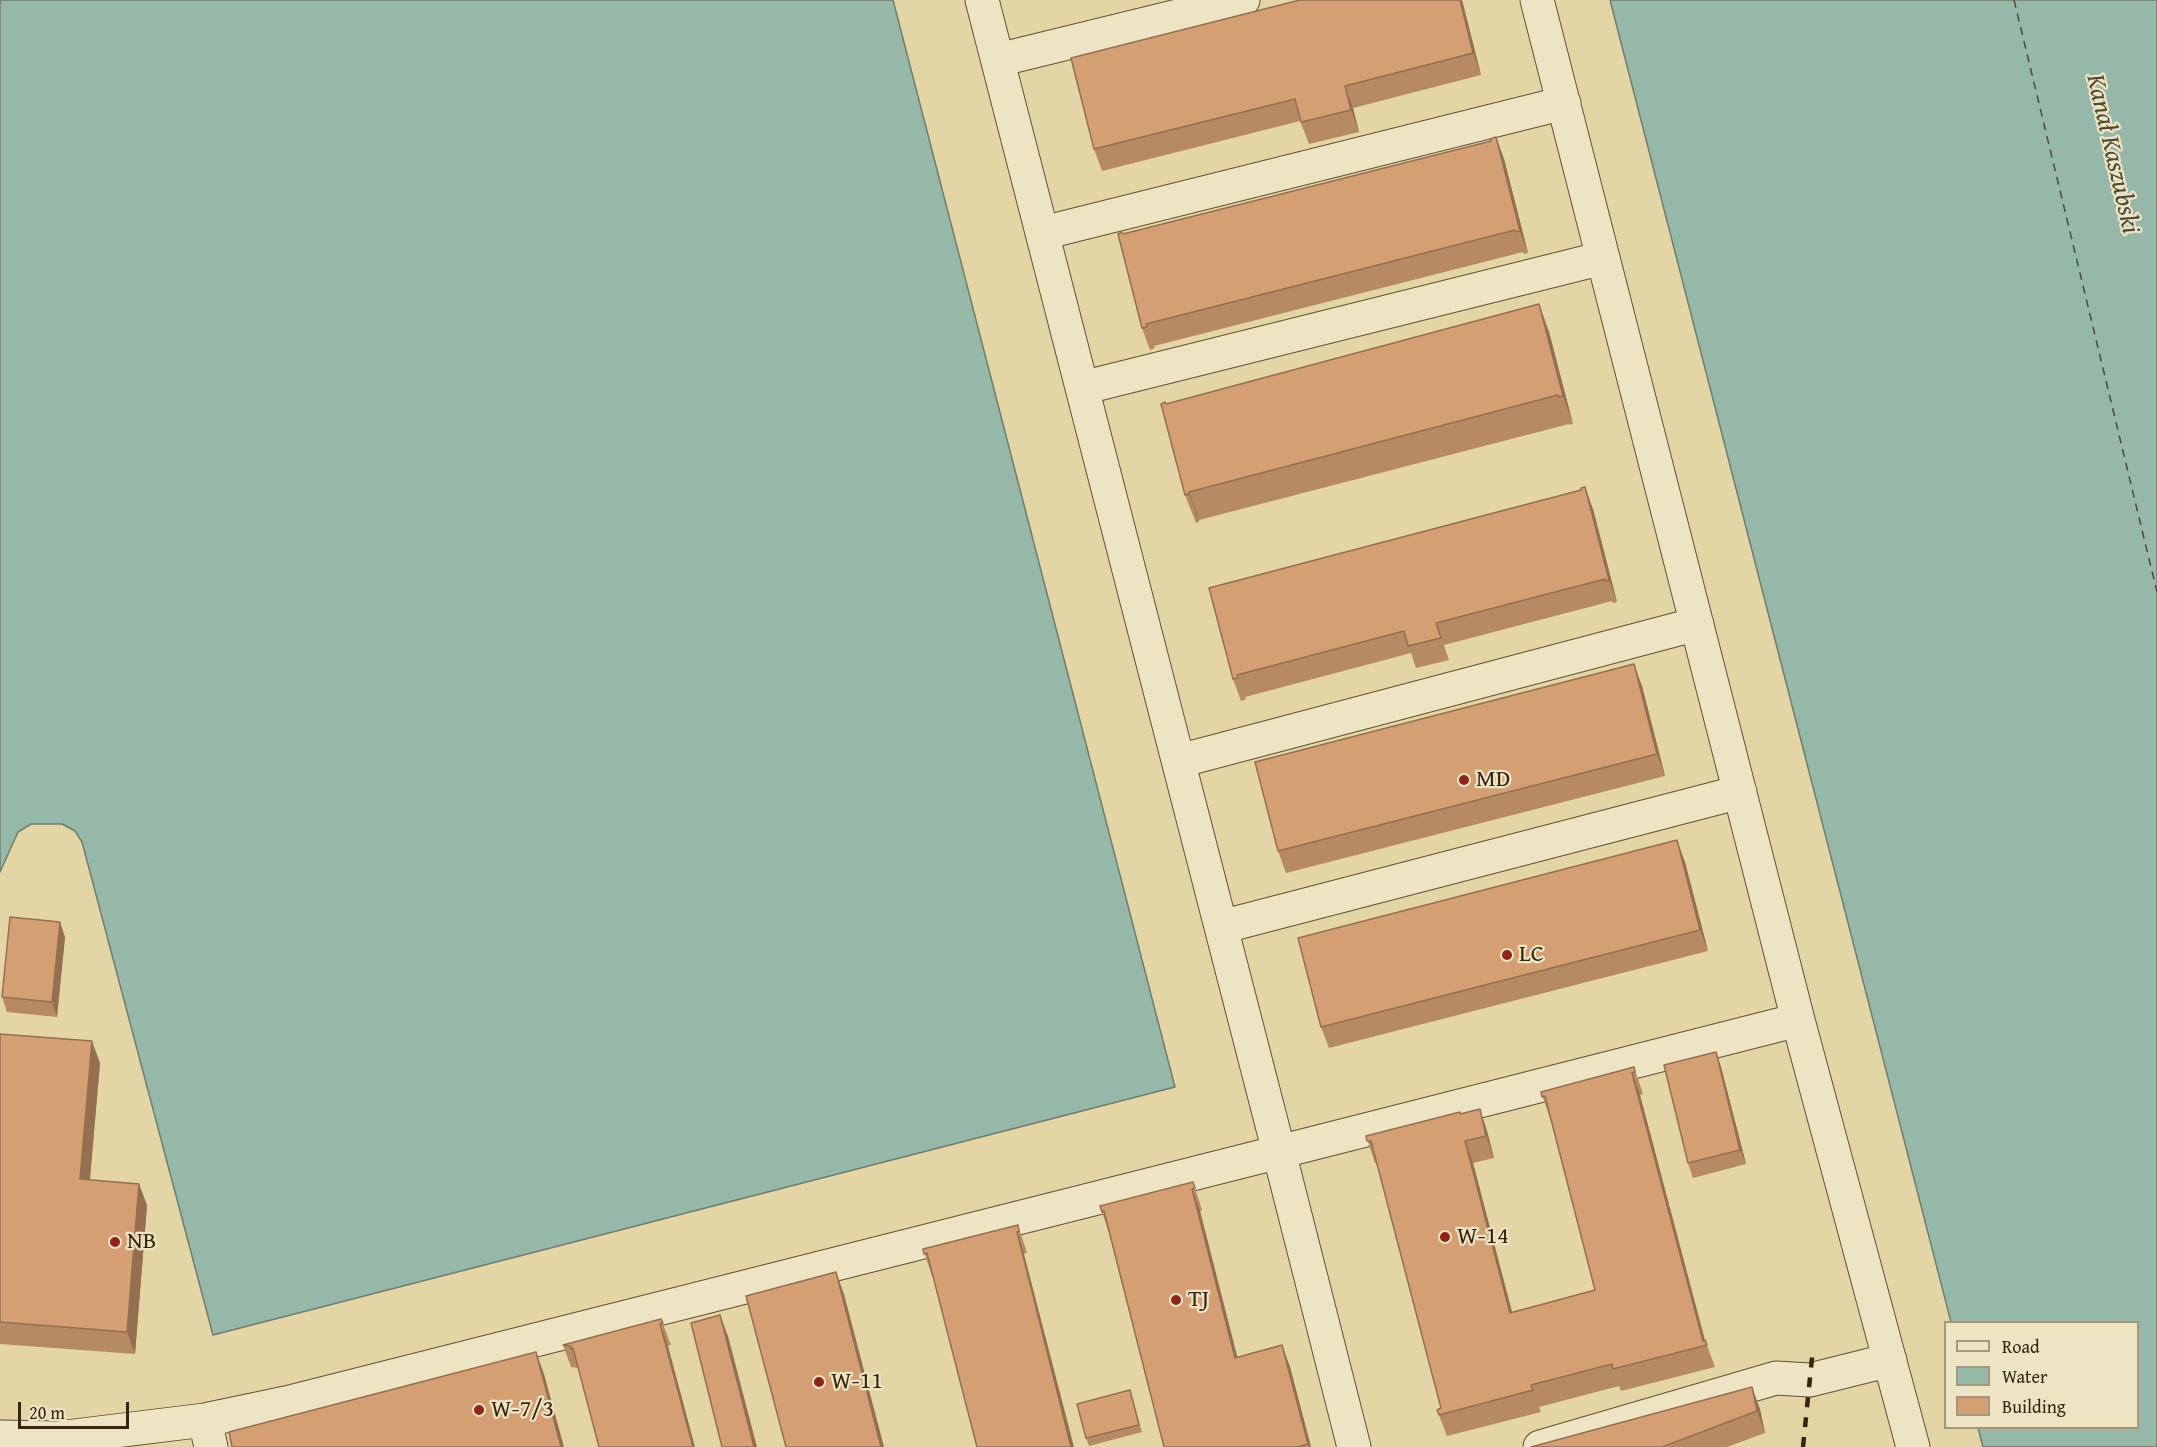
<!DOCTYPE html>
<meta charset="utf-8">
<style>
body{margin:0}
#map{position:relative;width:2157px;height:1447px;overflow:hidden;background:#e4d5a5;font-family:"Gentium Book Plus",serif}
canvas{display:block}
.legend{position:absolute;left:1944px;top:1321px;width:195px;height:108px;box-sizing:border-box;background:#ede4c4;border:2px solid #a4987c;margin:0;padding:8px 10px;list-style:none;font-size:18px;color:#362610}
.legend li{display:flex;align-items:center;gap:12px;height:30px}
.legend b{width:30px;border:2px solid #a4987c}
.scale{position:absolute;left:18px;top:1402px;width:111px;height:27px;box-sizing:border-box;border:3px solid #362610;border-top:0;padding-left:8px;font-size:18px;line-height:21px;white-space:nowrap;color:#362610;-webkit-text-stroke:4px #ede4c4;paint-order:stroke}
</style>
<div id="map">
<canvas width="2157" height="1447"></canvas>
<ul class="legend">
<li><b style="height:8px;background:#ede4c4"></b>Road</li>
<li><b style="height:16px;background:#95b8a9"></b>Water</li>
<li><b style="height:16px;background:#d4a073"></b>Building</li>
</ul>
<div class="scale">20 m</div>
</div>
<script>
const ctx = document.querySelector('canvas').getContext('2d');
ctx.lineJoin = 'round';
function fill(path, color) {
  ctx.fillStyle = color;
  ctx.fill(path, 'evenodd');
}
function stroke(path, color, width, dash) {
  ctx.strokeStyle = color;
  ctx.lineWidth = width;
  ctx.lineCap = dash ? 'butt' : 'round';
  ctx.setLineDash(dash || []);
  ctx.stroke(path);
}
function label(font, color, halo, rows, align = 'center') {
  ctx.font = font + ' "Gentium Book Plus",serif';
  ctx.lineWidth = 4.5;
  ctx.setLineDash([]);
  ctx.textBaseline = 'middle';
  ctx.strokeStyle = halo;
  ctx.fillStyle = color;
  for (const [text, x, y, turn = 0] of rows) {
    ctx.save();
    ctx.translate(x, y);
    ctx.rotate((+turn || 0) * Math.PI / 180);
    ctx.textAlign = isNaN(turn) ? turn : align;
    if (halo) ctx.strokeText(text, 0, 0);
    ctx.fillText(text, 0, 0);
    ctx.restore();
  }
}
const water = new Path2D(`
 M0,0h893l282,1087 -962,248 -131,-493 -7,-11 -13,-7h-31l-13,8 -18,40z
 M1610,0h547v1447h-174l-5,-19h160v-106h-187z`);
fill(water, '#95b8a9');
stroke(water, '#6f7e6c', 1.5);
stroke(new Path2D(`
 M2014,0l143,592`), '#4e4a36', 1.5, [8, 6]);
const minor = new Path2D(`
 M982,0l297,1152 519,-132 -261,-1020
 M998,60l245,-60
 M1043,233l521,-130
 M1082,388l521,-130
 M1179,761l518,-137
 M1221,927l519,-135
 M1798,1020l115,427
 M205,1420l6,27
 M0,1437l58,1 147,-18 81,-17 993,-251 75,295
 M1540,1447l236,-69 34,2 80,-20`);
stroke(minor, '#625235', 35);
stroke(minor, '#ede4c4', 33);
stroke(new Path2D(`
 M1803,1447l10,-99`), '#362610', 4.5, [10, 10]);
fill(new Path2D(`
 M1462,0l19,75 -128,33 6,24 -50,12 -9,-23 -198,50 -8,-22z
 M1496,137l8,22 24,94 -4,1 -1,-2 -369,94 1,2 -5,2 -8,-22 -19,-94 368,-93z
 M1539,304l10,28 24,92 -4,1v-1l-370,96v2l-3,1 -11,-28 -19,-91z
 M1593,509l24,93 -4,1 -1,-2 -168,44 5,15 -33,8 -5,-15 -166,44 1,2 -5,2 -8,-22 -24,-91z
 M1642,686l23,90 -379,97 -8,-22z
 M1685,862l23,89 -379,97 -8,-21z
 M65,937l-8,80 -50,-5 -5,-15z
 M0,1034l100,29 -10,117 57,25 -12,149 -135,-10z
 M1716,1052l5,15 25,97 -53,14 -5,-15z
 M1634,1067l9,27 -3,1 65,245 10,27 -94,24 -2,-5 -80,21 2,5 -94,24 -10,-26 4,-2 -64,-245h-2l-9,-27 95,-22 26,17 7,27 -21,5 39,149 83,-22 -45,-172 -9,-26z
 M1193,1182l9,28 -2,1 37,146 45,-12 8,22 21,80h-147l-55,-214 -9,-27z
 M1018,1225l9,28 -95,23 -9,-27z
 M661,1319l10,26 -93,23 -7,-1 -8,-22z
 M1130,1390l12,42 -53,14 -3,-8z
 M1760,1409l5,24 -38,14h-196z`), '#b68a63');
fill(new Path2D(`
 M1460,0h2l19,75 -8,-22z
 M1345,86l8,22 6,24 -8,-22z
 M1496,137l8,22 24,94 -8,-22z
 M1539,304l10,28 24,92 -10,-28z
 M1585,487l8,22 24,93 -8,-22z
 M1189,492l10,28v2l-10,-28z
 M1634,664l8,22 23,90 -8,-22z
 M1677,840l8,22 23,89 -8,-21z
 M60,922l5,15 -8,80 -5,-15z
 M92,1041l8,22 -12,137 -8,-21z
 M1716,1052l5,15 25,97 -6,-14z
 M1632,1073l8,22 66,250 -3,-4z
 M1480,1109l7,22 7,27 -8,-22z
 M1465,1141l8,22 45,172 -8,-22z
 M139,1184l8,21 -12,149 -8,-22z
 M1192,1189l8,22 43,168 -8,-21z
 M1017,1232l7,22 50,193h-3z
 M836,1272l8,22 40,153h-3z
 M720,1315l8,21 29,111h-3z
 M660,1324l8,22 27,101h-2z
 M1282,1345l8,22 21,80h-2l-1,-3z
 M536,1352l8,22 20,73h-3z
 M1752,1387l8,22 5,24 -8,-22z`), '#947050');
const building = new Path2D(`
 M1300,0h160l13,53 -128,33 6,24 -50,12 -6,-23 -201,50 -23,-91z
 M1496,137l24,94 -4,1 -1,-2 -369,94 1,3 -5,1 -24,-94 4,-2 1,2 368,-93 -1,-2z
 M1539,304l24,92 -4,1 -1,-2 -369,97v2l-4,1 -24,-91 4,-2 1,2z
 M1585,487l24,93 -4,1v-2l-169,44 5,15 -33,8 -4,-15 -167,44 1,3 -5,1 -24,-91 372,-98v-2z
 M1634,664l23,90 -379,97 -23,-89z
 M1677,840l23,90 -379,97 -23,-89z
 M10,917l50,5 -8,80 -50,-5z
 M0,1034l92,7 -12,138 59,5 -12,148 -127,-10z
 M1716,1052l24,98 -52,13 -24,-98z
 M1634,1067l1,5 -3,1 71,268 2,-1 2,5 -94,24 -1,-5 -81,21 2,5 -94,25 -2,-5 4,-2 -70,-267h-4l-1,-5 94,-24v2l20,-5 6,27 -21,5 45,172 85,-23 -50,-194 -3,1 -1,-5z
 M1193,1182l2,6 -3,1 43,169 47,-13 26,99 -10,3h-134l-60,-236 -2,1 -2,-6z
 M1018,1225l1,6 -2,1 54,215h-94l-50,-194 -3,1 -1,-5z
 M836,1272l45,175h-95l-40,-151z
 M720,1315l34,132h-32l-31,-124z
 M661,1319l2,4 -3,1 33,123h-94l-26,-99 -2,1v-3l-8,-1z
 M536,1352l25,95h-329l-3,-15z
 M1752,1387l5,24 -95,36h-131z
 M1130,1390l9,35 -53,13 -9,-34z`);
fill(building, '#d4a073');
stroke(building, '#947050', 1.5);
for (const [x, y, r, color] of [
 [1464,780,6,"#8f2418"],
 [1507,955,6,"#8f2418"],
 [1445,1237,6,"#8f2418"],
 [115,1242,6,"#8f2418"],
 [1176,1300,6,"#8f2418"],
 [819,1382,6,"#8f2418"],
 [479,1410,6,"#8f2418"]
]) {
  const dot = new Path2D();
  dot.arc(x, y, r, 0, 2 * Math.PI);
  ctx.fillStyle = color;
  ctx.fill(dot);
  stroke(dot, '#ede4c4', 2);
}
label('24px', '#362610', '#ede4c4', [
 ["MD",1476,780],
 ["LC",1519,955],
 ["W-14",1457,1237],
 ["NB",127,1242],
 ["TJ",1188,1300],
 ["W-11",831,1382],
 ["W-7/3",491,1410]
], 'left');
label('italic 26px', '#4e4a36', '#ede4c4', [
 ["Kanał Kaszubski",2112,154,77]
]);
</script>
